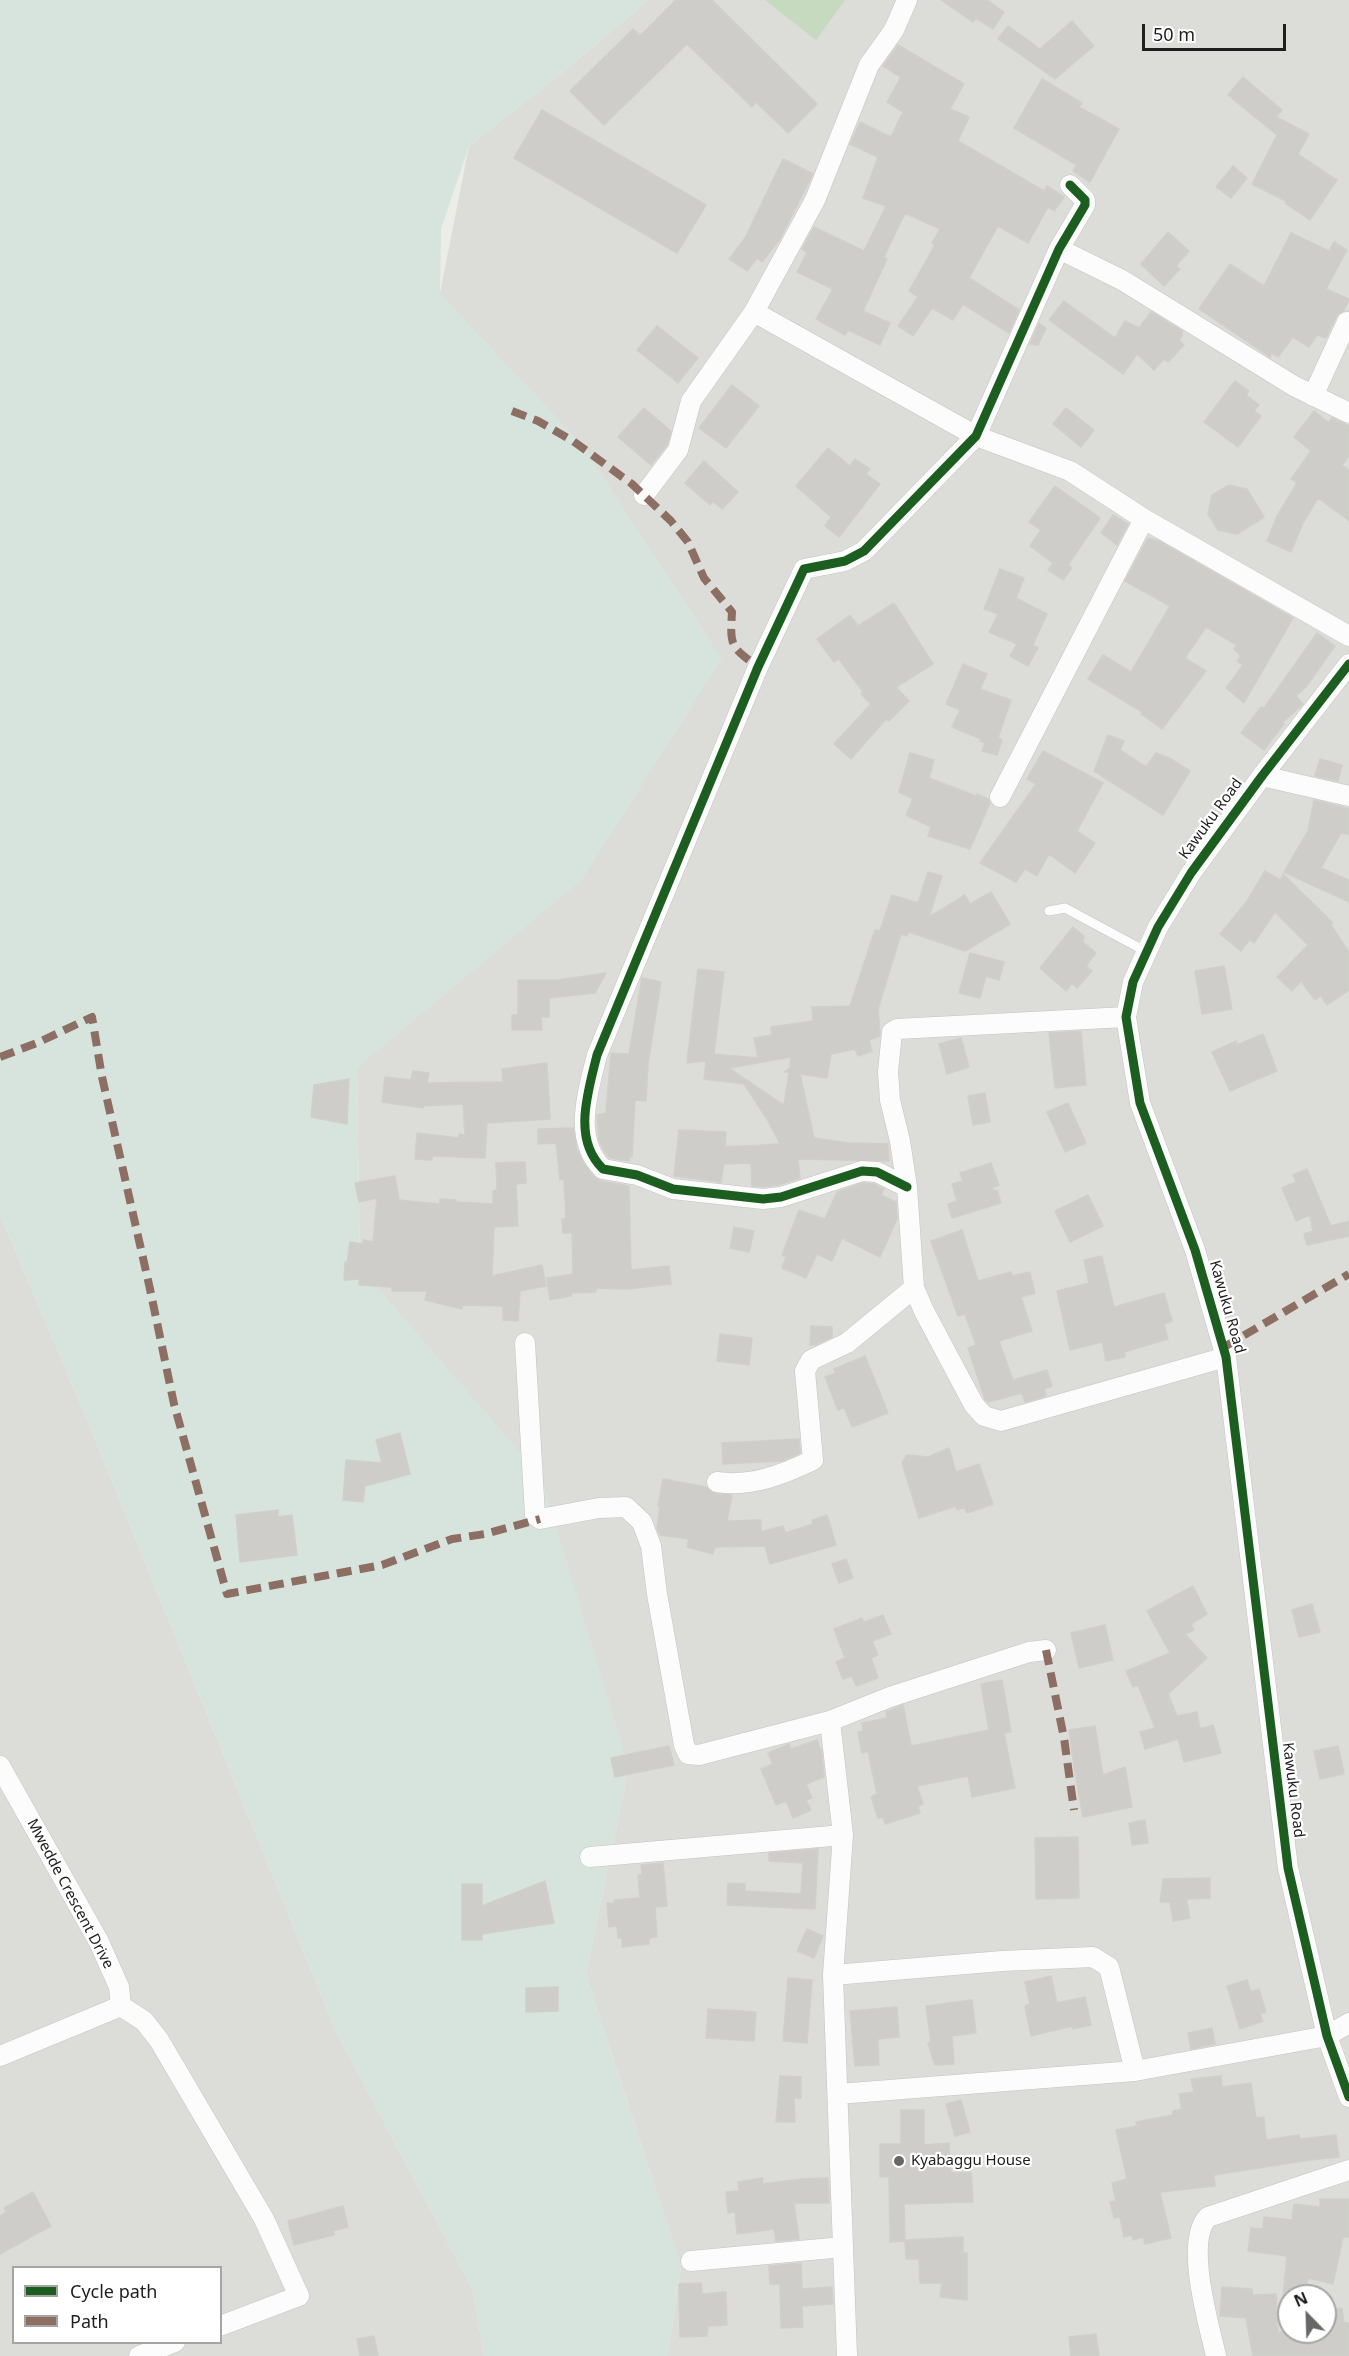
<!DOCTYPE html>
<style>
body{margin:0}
#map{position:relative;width:1349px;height:2356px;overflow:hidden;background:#edede8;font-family:"Noto Sans",sans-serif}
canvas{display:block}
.legend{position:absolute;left:12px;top:2266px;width:210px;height:78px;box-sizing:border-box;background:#fff;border:2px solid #a5a5a5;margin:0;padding:8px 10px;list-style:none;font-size:18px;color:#1f1f1f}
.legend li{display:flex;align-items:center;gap:12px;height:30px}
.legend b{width:30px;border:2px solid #a5a5a5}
.north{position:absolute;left:1277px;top:2284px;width:60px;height:60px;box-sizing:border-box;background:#fff;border:2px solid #a5a5a5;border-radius:50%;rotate:337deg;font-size:16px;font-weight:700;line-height:24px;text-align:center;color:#1f1f1f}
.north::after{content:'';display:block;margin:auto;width:21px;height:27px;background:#676765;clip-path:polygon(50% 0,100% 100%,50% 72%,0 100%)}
.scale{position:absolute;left:1142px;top:24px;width:144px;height:27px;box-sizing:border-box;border:3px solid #1f1f1f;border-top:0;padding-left:8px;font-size:18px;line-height:21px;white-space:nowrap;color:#1f1f1f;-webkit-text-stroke:4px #fff;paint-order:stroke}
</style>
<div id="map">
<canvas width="1349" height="2356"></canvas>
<ul class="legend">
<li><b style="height:8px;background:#1b5e20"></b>Cycle path</li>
<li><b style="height:8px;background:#8d6e63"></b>Path</li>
</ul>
<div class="north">N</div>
<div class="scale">50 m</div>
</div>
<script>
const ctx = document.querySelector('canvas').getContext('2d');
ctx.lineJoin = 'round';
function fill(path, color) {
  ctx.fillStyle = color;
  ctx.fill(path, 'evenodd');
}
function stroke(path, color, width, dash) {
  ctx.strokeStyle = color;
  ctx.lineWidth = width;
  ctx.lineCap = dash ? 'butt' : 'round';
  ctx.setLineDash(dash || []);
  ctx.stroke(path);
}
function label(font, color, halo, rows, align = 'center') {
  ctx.font = font + ' "Noto Sans",sans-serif';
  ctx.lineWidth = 4.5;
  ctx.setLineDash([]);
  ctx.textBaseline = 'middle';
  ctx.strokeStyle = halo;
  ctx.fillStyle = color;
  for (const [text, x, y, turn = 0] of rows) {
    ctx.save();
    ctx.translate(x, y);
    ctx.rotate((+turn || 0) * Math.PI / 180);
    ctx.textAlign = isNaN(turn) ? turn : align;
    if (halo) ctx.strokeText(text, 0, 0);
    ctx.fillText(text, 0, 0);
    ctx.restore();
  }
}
fill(new Path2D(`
 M648,0h701v2356h-681l13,-90 -95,-292 43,-207 -269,-500 -3,-199 83,-775 29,-147 98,-77zM1289,2296h36v36h-36z
 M0,1215l89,210 248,609 136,256 11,66h-484zM14,2268h206v74h-206z`), '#dcdcd9');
fill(new Path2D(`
 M765,0h80l-29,40z`), '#c5dabf');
fill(new Path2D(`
 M0,0h648l-81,69 -98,77 -28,83 -1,64 143,152 139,214 -140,221 -225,188 3,199 181,209 88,291 -43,207 95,292 -13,90h-184l-11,-66 -136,-256 -248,-609 -89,-210z`), '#d7e4de');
const building = new Path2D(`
 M676,0h36l105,104 -29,29 -32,-31 -4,5 -65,-63 -83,81 -34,-34 63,-62 7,7z
 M941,0h46l17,12 -11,17 -17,-11 -3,4z
 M1072,21l22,25 -39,33 -57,-40 10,-13 32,23z
 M898,45l66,39 -14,25 19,8 -11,24 86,50 3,-5 17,11 -10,14 -6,-4 -20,36 -30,-17 -29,52 50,32 -10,23 -46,-29 -10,16 -21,-12 -19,28 -15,-10 20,-29 -9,-6 26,-46 -3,-2 8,-14 -35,-16 -21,44 3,2 -24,52 27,12 -10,22 -32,-15 -3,5 -29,-16 17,-30 -36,-17 10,-20 -5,-3 12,-22 50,24 22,-45 -23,-8 15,-41 -28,-13 10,-22 31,15 12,-25 -16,-10 14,-25 -18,-11z
 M1243,77l39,33 -6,7 33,17 -11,20 39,26 -27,40 -25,-17 1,-2 -34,-17 25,-49 -49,-40z
 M1042,79l40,24 -3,4 40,22 -29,53 -17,-11 4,-6 -63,-37z
 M542,110l164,95 -29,48 -163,-95z
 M783,159l30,15 -33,65 -18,23 -5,-4 -10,13 -18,-12 16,-21z
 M1233,166l14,12 -16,20 -15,-11z
 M1168,232l21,19 -13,15 4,3 -16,17 -23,-22z
 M1291,233l38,18 5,-9 13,8 -21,39 23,10 -5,12 -8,6 -10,21 -9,-3 -8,12 -16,-10 -15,20 -6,-4 -2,4 -71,-48 31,-45 34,22z
 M1064,301l51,37 10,-17 14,7 12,-16 31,19v5l-3,4 5,5 -16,17 -4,-3 -10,11 -17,-16 -14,20 -74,-54z
 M1039,323l7,5 -8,17 -8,-1z
 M657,326l41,32 -20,25 -41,-33z
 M1235,381l14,10 -3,4 13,10 -5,6 7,5 -23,31 -34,-25z
 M732,385l27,21 -33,42 -27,-20z
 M644,408l27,23 -4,14 -16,20 -33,-28z
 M1066,408l28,22 -13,17 -28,-23z
 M1314,411l15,12 3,-5 17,8v30l-7,9 7,5v51l-31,-23 -15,25 -12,29 -24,-11 10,-25 20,-33 -6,-4 20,-28 -17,-14z
 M828,448l22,18 5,-7 15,10 -4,5 14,10 -41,53 -14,-11 6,-9 -35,-31z
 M704,461l34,31 -16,17 -9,-8 -3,4 -25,-22z
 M1229,485l18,4 17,28 -27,17 -19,-4 -10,-16 4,-19z
 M1055,486l45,32 -32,47 4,3 -9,12 -15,-10 5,-7 -23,-17 11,-16 -12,-8z
 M1113,515l15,9 -11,21 -16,-12z
 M1148,538l11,3 134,77 -49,85 -18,-15 17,-23 -6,-4 4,-5 -7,-7 3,-4 -31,-18 -21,31 21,13 -44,58 -21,-15 1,-2 -54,-33 15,-24 28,17 39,-66 -45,-25z
 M1000,569l24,9 -8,20 31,16 -14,31 5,3 -10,18 -18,-10 7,-12 -28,-12 9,-18 -14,-5z
 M894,603l39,61 -37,23 13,14 -20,20 -3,-2 -35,40 -17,-15 37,-40 -10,-10 2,-2 -24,-33 -5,3 -17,-23 33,-24 8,11z
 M1317,633l18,13 -29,41 -10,9 7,8 -20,18 1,2 -20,26 -23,-17 20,-26 3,1z
 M963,664l24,10 -7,15 31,11 -13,38 4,2 -5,15 -15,-4 3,-8 -5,-2 1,-2 -29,-12 8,-17 -14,-6z
 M1108,735l16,6 -4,9 26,17 10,-14 15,6 19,12 -27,44 -69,-44z
 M1043,751l60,32 -26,48 18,12 -20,30 -26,-19 -12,22 -12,-7 -9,13 -36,-19 56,-79 -9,-5z
 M910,753l24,7 -5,18 47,18 1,-2 11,5 2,4 -20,46 -42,-13 3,-9 -25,-12 7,-16 -14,-7z
 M1320,759l22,6 -4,16 -23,-5z
 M1314,800l35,9v26l-8,-2 -20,35 28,12v22l-65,-30 24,-41z
 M1265,871l15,9 3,-6 50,49 -2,2 18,27v38l-22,15 -6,-9 -6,4 -14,-19 -9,10 -15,-14 31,-32 -33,-33 -21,31 -4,-4 -9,12 -21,-17 27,-33z
 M928,872l14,4 -13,41 36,-22 5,9 21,-12 19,32 -45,27 -56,-19 -2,4 -6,-2 -23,75 2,27 -11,4 3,11 -14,5 -3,-7 -24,5 -4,24 -27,-4 14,64 35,5 39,1 1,17 -91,-2 2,19 -22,7 -15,2 -11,-1 -1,-23 -27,1 -3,18 -47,-6 5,-46 47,2 -1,15 55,-3 -13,-25 -23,-35 -40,-5 2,-18 -19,2 11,-94 26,3 -10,82 44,4 -4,-20 18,-3 -1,-8 42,-6 -1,-14 38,-1 25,-76 5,1 12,-36 26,8zM791,1057l-1,11 -6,4h5l-5,33 -55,-37z
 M1073,927l11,9 -1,6 13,11 -10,13 6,5 -15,17 -5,-5 -6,8 -26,-23z
 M970,953l34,9 -5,18 -13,-4 -6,22 -21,-5z
 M1224,966l8,43 -30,5 -7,-43z
 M606,973l-11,20 -46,5v19h-8l1,13h-30v-15h6v-35h40z
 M642,978l19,4 -13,82 -2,37 -11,-1 -3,57h-3v4l-19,-3 -6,-7 -5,-11 -2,-25 9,-2 5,-60 18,1z
 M1081,1031l5,54 -31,3 -6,-55z
 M1263,1034l14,37 -47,20 -18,-39 24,-11 1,4z
 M961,1038l8,29 -22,7 -8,-30z
 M547,1063l3,56 -63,4 -2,35 -53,-2v4l-17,-1 2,-26 42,5v-4l6,1 -2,-31 -39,2 -1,2 -41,-6 3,-25 26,3 2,-9 16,2 -2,10 76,-1 -1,-13z
 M349,1079l-2,45 -36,-7 3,-32z
 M985,1093l5,29 -17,3 -5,-29z
 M1068,1103l18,40 -21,9 -18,-40z
 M573,1128l4,21 7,15 10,12 7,5 28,5 2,84 38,-4 2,18 -44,5 -31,-1v4l-25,1v3l-21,4 -3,-22 26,-4 -1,-41h-9l-1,-14 4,-1 -2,-39 -4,1 -4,-37 -18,1v-15z
 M525,1162l1,21 -10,1 2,42 -24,1 -2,49 50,-11 4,21 -26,5 -2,30 -15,-1v-14l-41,-1v4l-37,-9 2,-9h-35v-4l-33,-2v-6l-15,1 1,-18 2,1 3,-21 13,2v-4l10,2 4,-44 -18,4 -4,-19 40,-7 4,24 41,4v-5l16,1v2l37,2v-13l4,-1 -1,-27z
 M991,1163l8,22 -7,3 1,3 4,-1 4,13 -49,15 -4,-14 9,-3 -5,-17 11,-3 -3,-8z
 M1307,1169l24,57 18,-5v15l-42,9 -3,-11 9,-3 -3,-16 -14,6 -14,-33 14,-6 -3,-7z
 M863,1183l11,1 10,5 -3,6 15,7 1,17 -17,38 -38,-19 -10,23 -15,-7 -11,24 -24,-10 4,-11 -4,-2 17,-45 26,9 12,-27z
 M1088,1195l15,31 -33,16 -15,-31z
 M734,1227l20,4 -5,21 -19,-4z
 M962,1230l16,51 33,-9 1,4 18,-4 5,21 -14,4 11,34 -33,10 14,39 34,-10 5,16 -8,3 2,7 -21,6 -3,-9 -34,9 -3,-2 -17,-52 8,-3 -11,-31 -7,2 -27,-75z
 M1102,1256l12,51 50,-14 8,28 -8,3 4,15 -44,13 1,5 -19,4 -4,-19 -32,8 -13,-59 32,-8 -5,-23z
 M811,1326l21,1v10l-17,8h-5z
 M720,1334l32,4 -3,27 -32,-4z
 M865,1356l23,57 -36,14 -8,-20 -6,3 -13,-33 11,-4 -2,-4z
 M400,1433l10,41 -45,12 -2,16 -20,-2 3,-40 36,3 -6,-23z
 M799,1439l1,14 -18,8 -59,3 -1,-21z
 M949,1448l7,24 23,-8 14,40 -26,9 -3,-6 -7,3 -1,-4 -37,12 -17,-55 5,-8 21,2z
 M663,1479l43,8 10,7 16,1 -5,26 34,-1v12l22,-6 2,7 28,-9 -1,-4 15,-5 9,30 -66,19 -5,-18 -50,1 -2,7 -26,-7 2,-8 -29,-4 -3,-7 3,-22h-2z
 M278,1510v7l14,-2 5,40 -57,7 -4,-47z
 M846,1559l7,19 -14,5 -7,-19z
 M1193,1586l14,28 -16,10 3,6 -9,4 22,24 -39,36 9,22 20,-4 3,17 13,-4 8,28 -37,9 -6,-23 -33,10 -5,-17 15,-4 -17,-43 -5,2 -7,-16 44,-18 -23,-42z
 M1312,1604l8,28 -21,5 -7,-27z
 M883,1615l8,19 -19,7 6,14 -7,3 7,20 -22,8 -4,-10 -9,3 -7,-17 9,-4 -11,-29 28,-11 2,4z
 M1105,1625l8,35 -34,8 -8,-35z
 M1002,1680l9,52 -7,1 11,55 -43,9 -4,-21 -51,10 6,18 -5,2 2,7 -35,11 -2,-7 -5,1 -7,-21 6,-3 -9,-43 -6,2 -4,-21 5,-1 -1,-8 25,-5 -1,-6 17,-7 8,41 78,-16 -8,-46z
 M1095,1726l8,49 22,-8 7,40 -49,10 -9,-50 -5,-37z
 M817,1740l5,13 2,24 -18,7 6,14 -6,2 5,10 -18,8 -7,-17 -10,4 -15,-36 12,-5 -5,-11 21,-9 2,5z
 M669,1746l5,19 -59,12 -4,-19z
 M1338,1746l6,28 -24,5 -6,-28z
 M1145,1820l3,23 -16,2 -3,-22z
 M1078,1837l1,61 -43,1 -1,-61z
 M818,1849l-3,60 -88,-4 1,-22 17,1v7l56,3 2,-31 -34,-2v-8z
 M663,1863l4,43 -12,1 2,30 -8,1v6l-27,3v-9h-4l-1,-12 -8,1 -2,-24h7v-3l26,-2 -2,-23h4l-1,-10z
 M1210,1878v20l-24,1 4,19 -17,3 -3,-19h-10l3,-23z
 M545,1881l9,42 -72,11v6h-20v-56h20v22z
 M807,1929l16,7 -9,22 -17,-7z
 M1051,1976l6,27 28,-6 6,28 -18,4 -1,-3 -41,10 -6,-30 5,-2 -5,-22z
 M788,1978l24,2 -5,63 -24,-2z
 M1247,1980l4,12 8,-3 7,23 -6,2 3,7 -23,8 -13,-43z
 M558,1987v24l-32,1v-24z
 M972,2000l4,33 -24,3 2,28 -19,1 -7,-22 3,-1 -5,-36z
 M897,2007l2,30 -21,2 1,26 -24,1 -5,-55z
 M708,2009l48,3 -2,29 -48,-3z
 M1212,2028l3,16 -24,5 -3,-16z
 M780,2076l21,1v21h-7l1,24h-19z
 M1221,2076l1,11 29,-4 5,35 8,-1 2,23 33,-5 1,4 36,-4 3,22 -29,3 -96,15 1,11 -55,6 11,46 -26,6 -2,-7 -10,3 -1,-5 -8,2 -4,-20 -6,1 -4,-16 6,-1 -4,-18 15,-4 -11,-49 21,-4 -1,-4 37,-7v-4l9,-2 -3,-15 15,-2 -3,-13z
 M961,2100l9,32 -15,4 -9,-32z
 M901,2110h23v35l25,-2 2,30 20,-1 2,30 -69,2 1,37 -15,1 -1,-65h-9v-33h21z
 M763,2178l-1,6 40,-5 26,-1 1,25h-35l5,36 -23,2 -2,-12 -37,5 -2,-22 -7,1 -2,-21 13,-1 -1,-9z
 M33,2192l18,34 -51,28v-38l6,-4 -2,-4z
 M1320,2199h29v38h-6l-10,47 -25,-6 -2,18h-23l4,-40 -39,-5 3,-23 12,1 1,-12 28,3 2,-16 26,3z
 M343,2206l5,21 -15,4 1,4 -40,10 -6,-24z
 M963,2237v16h4v47l-27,-3 2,-14h-22l-1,-24h-13l-1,-19z
 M801,2263l1,26 30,-2 1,17 -31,2 1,21 -22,1 -1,-44h-10l-1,-18z
 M701,2283l1,11 24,-2 1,33 -19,1 -1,10 -27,1 -1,-53z
 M1222,2287l30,2v6l24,-1 2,38h47v-21l17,-3 2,15h5v33h-96l-7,-38 -26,-2z
 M1096,2334l3,22h-28l-2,-19z
 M374,2336l4,20h-18l-3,-17z`);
fill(building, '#cecdc9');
stroke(building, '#d0cfca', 1.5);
const service = new Path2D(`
 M1049,911l16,-3 82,44`);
const minor = new Path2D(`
 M1059,249l63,31 172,106 55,27
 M754,312l222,124 94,35 74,48 205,117
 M1313,396l34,-74
 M644,495l34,-45 13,-49 63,-89 61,-112 54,-135 25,-35 13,-30
 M1349,664l-87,112 -71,97 -33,54 -25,55 -7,35 14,86 55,147 31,107 62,511 39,168 22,61
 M1262,776l87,20
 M1000,797l144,-278
 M1126,1017l-229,12 -5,3 -4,40 2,28 10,41 7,46 7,101 10,23 50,94 10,11 17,5 225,-64
 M907,1187l-30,-15 -15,-1 -81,26 -18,2 -90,-10 -36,-14 -34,-6c-31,-30 -15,-77 -6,-114l161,-388 46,-98 41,-8 19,-10 112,-115 83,-187 26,-44v-5l-15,-15
 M525,1343l10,172 5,4 59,-11 27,-1 16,15 9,24 6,48 27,151 4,9 11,1 131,-34 60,-24 139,-45 17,-2
 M717,1482c34,5 65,-7 96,-22l-8,-89 6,-11 36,-17 67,-55
 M830,1721l13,114 -10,140 14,381
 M0,1766l99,176 20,45 2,19 -121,50
 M590,1857l253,-22
 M833,1975l169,-14 91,-4 16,10 26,104
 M121,2006l23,15 15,19 105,179 35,77 -79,30
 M838,2094l297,-23 192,-35 22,-13
 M691,2261l152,-14
 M139,2356l36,-14
 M1216,2356c-7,-31 -32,-115 -8,-139l141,-47`);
stroke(service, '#c4c4c2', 10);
stroke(minor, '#c4c4c2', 21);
stroke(service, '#fcfcfc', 9);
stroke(minor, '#fcfcfc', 20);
stroke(new Path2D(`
 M512,411l26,10 35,20 59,43 39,37 17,21 16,36 28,34c-2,34 -2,34 26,55
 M0,1057l37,-14 55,-26 10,60 48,212 24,115 53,190 155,-29 70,-26 33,-5 55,-15
 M1224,1347l125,-73
 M1046,1650l18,88 10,72`), '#8d6e63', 8, [15, 8]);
stroke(new Path2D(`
 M1349,664l-87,112 -71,97 -33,54 -25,55 -7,35 14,86 55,147 31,107 62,511 39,168 22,61
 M907,1187l-30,-15 -15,-1 -81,26 -18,2 -90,-10 -36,-14 -34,-6c-31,-30 -15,-77 -6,-114l161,-388 46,-98 41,-8 19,-10 112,-115 83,-187 26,-44v-5l-15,-15`), '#1b5e20', 9);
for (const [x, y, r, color] of [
 [899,2161,6,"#676765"]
]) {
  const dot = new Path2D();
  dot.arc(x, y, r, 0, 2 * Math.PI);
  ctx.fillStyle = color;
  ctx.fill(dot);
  stroke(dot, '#fff', 2);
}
label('15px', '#1f1f1f', '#fff', [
 ["Kawuku Road",1211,819,-54],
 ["Kawuku Road",1227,1307,74],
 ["Kawuku Road",1293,1790,83],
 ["Mwedde Crescent Drive",70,1894,62]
]);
label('15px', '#1f1f1f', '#fff', [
 ["Kyabaggu House",911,2161]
], 'left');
</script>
